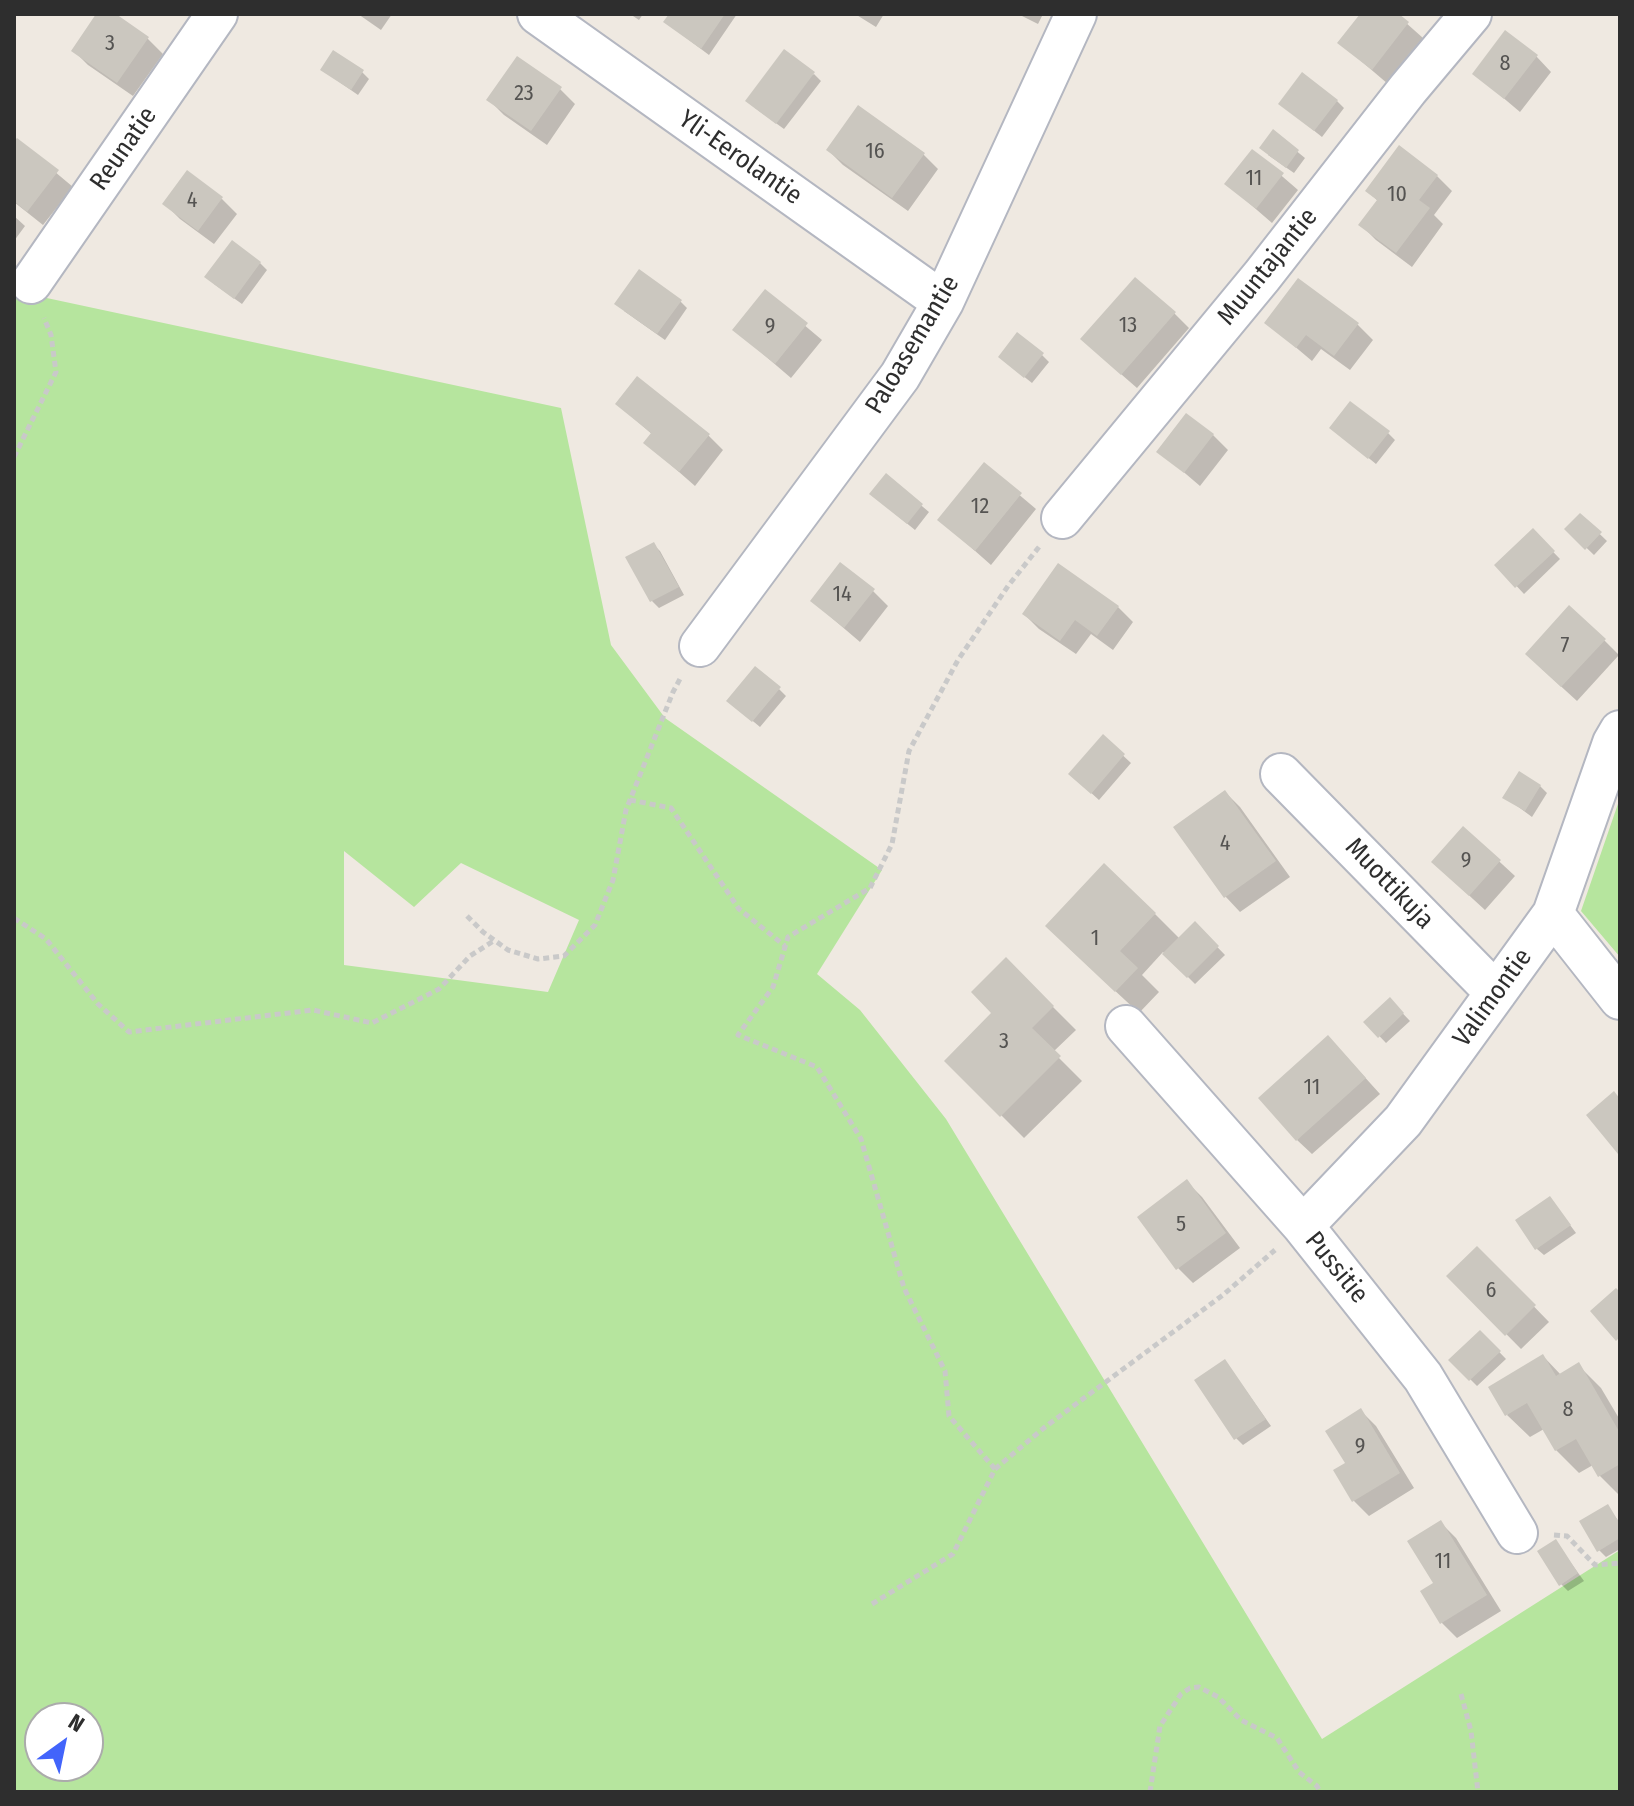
<!DOCTYPE html>
<style>
body{margin:0}
#map{position:relative;width:1634px;height:1806px;overflow:hidden;background:#efe9e1;font-family:"Fira Sans Condensed",sans-serif}
canvas{display:block}
.frame{position:absolute;inset:0;border:16px solid #2e2e2e;pointer-events:none}
.north{position:absolute;left:24px;top:1702px;width:80px;height:80px;box-sizing:border-box;background:#fff;border:2px solid #ababab;border-radius:50%;rotate:33deg;font-size:22px;font-weight:700;line-height:32px;text-align:center;color:#2e2e2e}
.north::after{content:'';display:block;margin:auto;width:28px;height:36px;background:#4264fb;clip-path:polygon(50% 0,100% 100%,50% 72%,0 100%)}
</style>
<div id="map">
<canvas width="1634" height="1806"></canvas>
<div class="frame"></div>
<div class="north">N</div>
</div>
<script>
const ctx = document.querySelector('canvas').getContext('2d');
ctx.lineJoin = 'round';
function fill(path, color) {
  ctx.fillStyle = color;
  ctx.fill(path, 'evenodd');
}
function stroke(path, color, width, dash) {
  ctx.strokeStyle = color;
  ctx.lineWidth = width;
  ctx.lineCap = dash ? 'butt' : 'round';
  ctx.setLineDash(dash || []);
  ctx.stroke(path);
}
function label(font, color, halo, rows, align = 'center') {
  ctx.font = font + ' "Fira Sans Condensed",sans-serif';
  ctx.lineWidth = 8;
  ctx.setLineDash([]);
  ctx.textBaseline = 'middle';
  ctx.strokeStyle = halo;
  ctx.fillStyle = color;
  for (const [text, x, y, turn = 0] of rows) {
    ctx.save();
    ctx.translate(x, y);
    ctx.rotate((+turn || 0) * Math.PI / 180);
    ctx.textAlign = isNaN(turn) ? turn : align;
    if (halo) ctx.strokeText(text, 0, 0);
    ctx.fillText(text, 0, 0);
    ctx.restore();
  }
}
fill(new Path2D(`
 M14,291l547,117 50,237 54,73 217,152 -65,104 43,36 86,109 376,620 298,-189v242h-1606zM344,851l70,56 47,-44 118,57 -31,72 -204,-27zM40,1718h48v48h-48z
 M1620,798v159l-39,-46z`), '#b6e59e');
fill(new Path2D(`
 M99,14h13l36,25 15,15 -30,42 -45,-31 -15,-15z
 M358,14h34l-11,16z
 M630,14h13l-4,6z
 M671,14h66l-28,41 -44,-33z
 M855,14h29l-8,13z
 M1018,14h25l-5,10z
 M1362,14h34l27,24 -35,46 -48,-41z
 M1536,56l15,16 -31,40 -45,-38z
 M322,70l40,2 7,7 -11,16z
 M814,74l7,7 -37,48 -29,-21z
 M560,89l15,15 -28,41 -43,-30 -15,-15z
 M1337,101l7,7 -22,29 -34,-27z
 M1273,132l32,26 -11,15 -26,-18z
 M17,140l56,47 -30,38 -29,-23v-57z
 M828,150l95,4 15,15 -30,42 -65,-46z
 M1253,151l45,39 -26,33 -45,-39z
 M1437,176l15,15 -18,24 9,9 -31,43 -36,-27 -15,-15 17,-24 -11,-10z
 M222,199l15,15 -23,30 -34,-25 -15,-15z
 M14,216l11,10 -11,15z
 M260,263l7,7 -25,34 -28,-20z
 M1298,281l60,44 15,15 -23,30 -29,-21 -9,12 -45,-38z
 M765,292l57,48 -31,38 -56,-48z
 M680,301l7,7 -22,32 -41,-29z
 M1174,313l15,15 -52,60 -39,-34z
 M1042,355l7,7 -17,21 -25,-20z
 M617,404l91,31 15,15 -28,36 -49,-43 7,-8z
 M1388,433l7,7 -19,24 -37,-30z
 M1213,435l15,15 -28,36 -41,-35z
 M984,465l52,44 -45,56 -51,-45z
 M886,476l43,36 -14,18 -37,-30z
 M1580,515l27,26 -13,14 -27,-26z
 M1533,531l27,28 -36,35 -27,-29z
 M653,544l7,7 24,44 -25,13 -7,-7 -24,-43z
 M873,591l15,15 -28,36 -48,-41z
 M1118,607l15,15 -20,28 -22,-16 -15,20 -37,-25 -15,-15z
 M1604,640l15,15 -42,46 -35,-32z
 M779,689l7,7 -26,31 -24,-20z
 M1103,737l28,26 -32,37 -21,-19z
 M1540,786l7,7 -15,24 -27,-20z
 M1225,792l15,15 50,70 -50,35 -15,-16z
 M1464,829l51,47 -30,34 -36,-33z
 M1155,914l25,25 15,-15 30,31 -30,29 -32,-32 -21,23 17,17 -20,21 -69,-64z
 M1006,960l70,70 -23,22 29,29 -58,57 -77,-77 47,-48z
 M1389,999l21,22 -24,22 -20,-21z
 M1343,1053l37,41 -68,60 -15,-14z
 M1614,1094l6,6v53l-31,-38z
 M1187,1182l15,15 38,51 -47,35 -15,-15z
 M1550,1198l26,35 -32,22 -7,-6z
 M1477,1248l72,74 -28,27 -72,-73z
 M1480,1332l26,27 -29,27 -26,-26z
 M1543,1356l18,19 17,-10 23,23 19,32v76l-20,-20 -7,-11 -14,8 -23,-23 -12,-21 -14,8 -23,-22z
 M1225,1361l46,65 -28,19 -7,-7z
 M1361,1411l15,15 38,62 -45,28 -15,-15 -18,-30 12,-7z
 M1607,1506l13,17v26l-14,8 -7,-7z
 M1441,1523l15,15 45,73 -44,27 -15,-15 -6,-39z
 M1555,1541l29,40 -16,10 -7,-7z`), '#0003');
fill(new Path2D(`
 M96,14h20l33,23 -32,46 -46,-32z
 M669,14h56l-24,35 -38,-27z
 M1360,14h39l10,8 -37,48 -35,-27z
 M1505,30l33,25 -34,44 -32,-25z
 M784,49l31,23 -39,52 -31,-23z
 M333,50l31,20 -13,20 -31,-20z
 M517,56l45,31 -31,44 -45,-31z
 M1302,72l36,28 -24,31 -36,-27z
 M858,105l67,48 -33,45 -66,-48z
 M1273,129l26,21 -13,18 -27,-20z
 M17,138l42,32 -32,42 -13,-11v-60z
 M1399,145l39,30 -19,25 11,8 -34,45 -38,-28 19,-25 -12,-9z
 M1252,149l32,24 -28,36 -32,-25z
 M187,170l36,27 -25,34 -36,-27z
 M232,240l29,22 -27,37 -30,-22z
 M639,269l43,31 -25,34 -43,-30z
 M1135,277l41,35 -55,63 -41,-36z
 M1298,278l61,45 -25,33 -28,-21 -10,13 -32,-25z
 M765,289l43,34 -33,41 -43,-34z
 M1017,332l27,21 -20,25 -26,-21z
 M637,376l73,58 -31,38 -36,-29 8,-10 -36,-29z
 M1350,401l40,30 -22,28 -39,-31z
 M1186,413l28,21 -30,39 -28,-21z
 M984,462l38,31 -47,58 -38,-31z
 M886,473l37,31 -16,20 -38,-30z
 M1580,513l22,19 -17,18 -21,-21z
 M1533,528l22,23 -40,37 -21,-23z
 M654,542l25,45 -29,15 -25,-45z
 M840,562l35,27 -31,39 -34,-27z
 M1058,563l61,43 -22,30 -22,-16 -15,21 -38,-27z
 M1569,605l37,34 -45,48 -36,-33z
 M755,666l26,21 -29,35 -26,-21z
 M1103,734l22,20 -34,40 -23,-20z
 M1519,771l22,14 -16,26 -23,-13z
 M1225,790l51,71 -52,37 -51,-71z
 M1463,826l38,34 -32,36 -38,-34z
 M1104,863l52,50 -36,38 18,17 -23,24 -70,-66z
 M1195,921l24,25 -32,32 -25,-24z
 M1006,957l48,49 -22,22 29,28 -61,61 -56,-56 47,-48 -20,-21z
 M1390,997l14,16 -26,25 -15,-16z
 M1328,1035l38,43 -70,63 -38,-43z
 M1614,1091l6,8 -2,55 -32,-39z
 M1187,1179l39,54 -50,37 -39,-53z
 M1550,1196l21,29 -36,25 -20,-30z
 M1477,1246l59,59 -31,31 -59,-60z
 M1616,1288l4,4v45l-4,4 -26,-30z
 M1480,1330l21,21 -32,30 -21,-21z
 M1543,1354l13,22 23,-14 41,71v31l-22,13 -22,-38 -21,12 -28,-48 -22,13 -17,-29z
 M1225,1359l41,60 -32,21 -40,-60z
 M1361,1408l39,65 -48,29 -19,-32 12,-7 -20,-32z
 M1608,1504l12,20v14l-23,14 -18,-31z
 M1441,1520l46,75 -47,29 -20,-33 13,-8 -26,-42z
 M1556,1539l22,34 -19,13 -22,-35z`), '#cbc7bf');
const street = new Path2D(`
 M538,14l405,288
 M31,283l186,-269
 M1062,518l200,-242 146,-187 63,-75
 M700,646l200,-270 43,-74 133,-288
 M1281,774l215,219
 M1553,914l67,85
 M1126,1026l177,200 120,151 94,156
 M1303,1226l100,-105 150,-207 60,-171 7,-12`);
stroke(street, '#b4b7c1', 44);
stroke(new Path2D(`
 M14,457l42,-85 -5,-37 -7,-17
 M630,800l41,8 68,101 46,37
 M467,916l16,16 25,18 30,9 26,-3 31,-31 18,-45 13,-70 47,-118 8,-15
 M14,918l32,21 52,65 31,28 184,-22 59,13 67,-34 31,-33 25,-16
 M995,1469l-46,-53 -4,-45 -41,-83 -43,-149 -44,-72 -79,-32 35,-48 15,-50 82,-49 22,-44 17,-93 49,-91 50,-74 31,-39
 M1554,1535l13,1 28,29 25,-2
 M872,1604l81,-50 42,-85 50,-42 178,-132 52,-45
 M1461,1694l10,37 7,61
 M1150,1792l10,-66 21,-32 9,-6 9,-1 19,10 23,23 36,18 22,34 18,14 3,6`), '#c9c9c9', 5, [6, 4]);
stroke(street, '#fff', 40);
label('22px', '#555452', null, [
 ["3",110,44],
 ["8",1505,64],
 ["23",524,94],
 ["16",875,152],
 ["11",1254,179],
 ["10",1397,195],
 ["4",192,201],
 ["13",1128,326],
 ["9",770,327],
 ["12",980,507],
 ["14",842,595],
 ["7",1565,646],
 ["4",1225,844],
 ["9",1466,861],
 ["1",1095,939],
 ["3",1004,1042],
 ["11",1312,1088],
 ["5",1181,1225],
 ["6",1491,1291],
 ["8",1568,1410],
 ["9",1360,1447],
 ["11",1443,1562]
]);
label('26px', '#2e2e2e', '#fff', [
 ["Reunatie",124,149,-55],
 ["Yli-Eerolantie",740,158,35],
 ["Muuntajantie",1268,267,-51],
 ["Paloasemantie",913,345,-59],
 ["Muottikuja",1389,884,46],
 ["Valimontie",1493,998,-54],
 ["Pussitie",1336,1268,51]
]);
</script>
